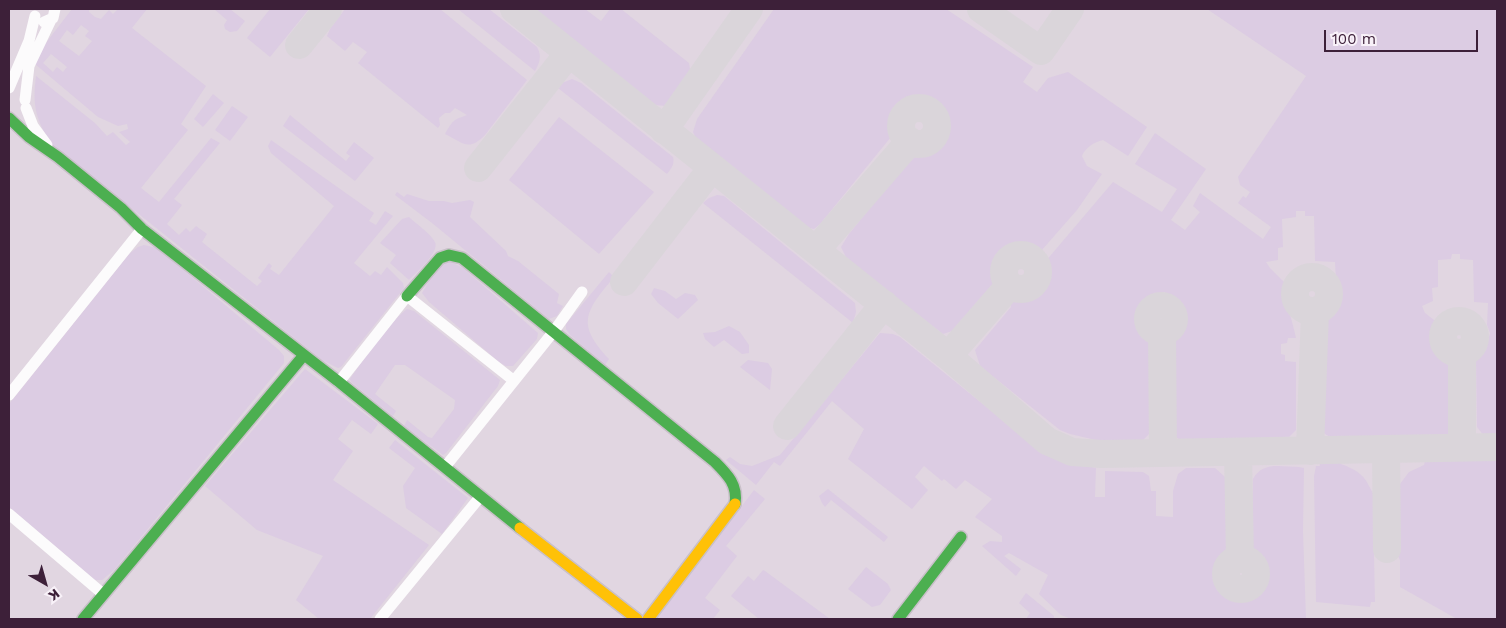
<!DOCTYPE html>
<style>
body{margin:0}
#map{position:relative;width:1506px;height:628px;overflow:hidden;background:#e9e4e9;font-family:"Work Sans",sans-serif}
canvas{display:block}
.frame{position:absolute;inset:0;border:10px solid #3d2039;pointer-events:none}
.north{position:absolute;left:20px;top:558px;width:50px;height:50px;-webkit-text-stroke:4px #f8f1f8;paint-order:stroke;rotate:142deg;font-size:14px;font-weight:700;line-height:20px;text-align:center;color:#3d2039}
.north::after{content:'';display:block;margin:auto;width:18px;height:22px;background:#3d2039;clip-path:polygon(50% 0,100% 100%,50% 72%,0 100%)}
.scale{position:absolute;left:1324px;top:30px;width:154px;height:22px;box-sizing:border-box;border:2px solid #3d2039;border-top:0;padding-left:6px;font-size:15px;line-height:18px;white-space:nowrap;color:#3d2039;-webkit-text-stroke:4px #f8f1f8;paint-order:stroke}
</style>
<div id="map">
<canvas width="1506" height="628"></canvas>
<div class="frame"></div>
<div class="north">K</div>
<div class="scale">100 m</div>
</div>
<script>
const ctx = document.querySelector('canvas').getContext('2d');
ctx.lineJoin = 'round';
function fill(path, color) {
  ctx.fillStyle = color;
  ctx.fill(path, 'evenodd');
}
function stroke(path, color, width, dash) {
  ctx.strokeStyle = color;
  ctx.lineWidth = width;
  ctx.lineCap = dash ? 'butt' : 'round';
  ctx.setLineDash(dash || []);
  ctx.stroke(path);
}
fill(new Path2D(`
 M9,9h1488v610h-1488z`), '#e1d6e1');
fill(new Path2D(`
 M72,9h17v3l6,5 6,2 8,-9 4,4 5,-5h29l-15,19 74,58 -25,38 7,6 -47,58 18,14 52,-64 9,5 -46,56 8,6 -15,19 12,11 7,-7 4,4 6,-6 11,8 -5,8 55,44 5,-5 -4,-3 11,-15 3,3 -2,3 9,6 55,-69 -63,-53 -3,-7 3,-6 103,73 -5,8 7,4 9,-14 8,5 -39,47 16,13 5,-5 6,4 6,-8 16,16 1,5 -63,79 -3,1 -16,-8 -270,-215c-16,-25 -20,-39 -16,-69l59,47 12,13 6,-4 13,13 4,-3 -11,-10 9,-3 -1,-5 -9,2 -20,-9 -63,-53 7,-16zM81,25l8,6 -4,5 7,5 -13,15 -20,-15 8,-11 6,5zM51,54l16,13 -4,5 -6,-5 -4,5 -10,-9z
 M214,9h16l15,12 -8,10 -7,1 -5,-3 -1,-4 3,-5z
 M270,9h39l-39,48 -23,-19z
 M345,9h95l87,71 -42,55c-17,17 -21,8 -40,-1 8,-14 8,-14 22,-19l-12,-7 -5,5h-5l-6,5 1,7 -2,3 -80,-65 9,-11 -14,-10 -8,9 -18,-15 3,-7z
 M458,9h31l48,38c5,9 3,15 -2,24z
 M532,9h53l16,12 9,-12h11l68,54 2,12 -4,9 -20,22 -13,-1z
 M774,9h172l87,58 -10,15 14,10 11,-14 20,-6 79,55 -19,29 -25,-16c-9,2 -18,8 -21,16l5,10 15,8 -25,36 -36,41 -16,-7 -19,7 -12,9 -2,14 2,14 -3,-2 -39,45 -9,3 -94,-71 -8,-16 8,-13 66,-81c4,0 11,0 15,-2 17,-7 19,-27 11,-41l2,-4 -9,-7 -3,4 -9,-5c-12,3 -20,8 -29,17l-2,22 -71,87 -6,5 -10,-2 -12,-9 -87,-72 -9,-8 -3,-6 4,-13z
 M1207,9h290v428h-12l-8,-10 -1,-68 11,-13 3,-13 -3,-8 1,-22 -14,-1 -1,-42 -13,-1v-5h-8l-1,5 -13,1v27l-6,1 1,13 -11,5 3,7 17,13c-3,18 -2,22 13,32l2,67 -8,14 -117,3v-4l-12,-7 3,-113c17,-20 13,-30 12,-56l-20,-1 -1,-45h-9v-5h-9v6l-14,2 1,28 -5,1v12l-12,2 4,6 14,14c1,20 8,36 12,56h-8l-1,5 -6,1v10l4,1v6l11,1v68l-8,8 -107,3 -10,-8v-95c13,-15 18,-32 -5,-40l-1,-6 -12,3 1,6c-3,1 -8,3 -11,6 -11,9 -3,25 7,32v94l-10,10 -27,1 -43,-10 -10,-4 -80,-64 -5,-16 36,-43 -2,-7c26,-3 39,-9 36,-38l68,-80 49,30 15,-23 -42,-25 20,-31 51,36 -35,51 14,10 15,-18 -7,-6 7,-13 63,46 8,-12 -33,-24 5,-7 3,2 4,-6 -10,-7 -2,-8 68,-101z
 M572,79l9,4 92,74c2,7 -2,12 -6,17l-109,-86 4,-5z
 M213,94l11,9 -21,24 -9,-8z
 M232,106l16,11 -18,24 -15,-11z
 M290,115l56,46 4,-5 -4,-3 8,-11 20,16 -19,23 -72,-55z
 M559,117l95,75 -55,62 -90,-74z
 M397,192l7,5 3,-3 22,7h15l8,2 18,-3 4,2 -4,15 36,34 2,5 10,5 41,33 -2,9 6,3 -6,10 -8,3 -117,-96 -37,-28z
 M717,195l7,1 131,107 1,9 -3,11 -150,-120 6,-5z
 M409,217c7,7 21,16 26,25 5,10 -19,31 -26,38l-19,-17 6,-8 -16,-12 22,-24z
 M144,245l13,3 122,102 5,6v7l-170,207 -12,10h-7l-86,-73v-103l120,-150 9,-7z
 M450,261l13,7 75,65 -1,6 -24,27h-7l-7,-4 -70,-60 -7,-9 16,-27z
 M609,272l5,5c-28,34 -39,46 -5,82l-4,6 -35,-30 -4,-6v-5z
 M654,288l11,3 11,8 9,-6 10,2 3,5 -20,19 -20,-16 -7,-9z
 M407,309l7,2 86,69 -2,6 -52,67 -3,2 -39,-29 3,-6 21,17 4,1 22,-29 1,-9 -50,-35h-10l-20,29 21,17 -3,5 -42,-34 -1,-3c17,-24 34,-52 57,-70z
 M729,326l11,6 9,13v8l-7,1 -18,-14 -10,7 -9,-8 -2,-6 12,-1z
 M880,333l13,1 7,3 137,111 22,12 37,8 -1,29h10v-26l38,1 6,4 2,15h5v25l17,1v-26l5,-17 8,-6h29l10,9 5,76 -9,13 -2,14 9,10 8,3v5l11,-1v-4l6,-3 9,-10c0,-11 -4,-18 -11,-26l2,-75c10,-18 28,-12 46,-12l5,1 -1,63 3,88h-235l-10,-4 -22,-21 9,-19 -39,-22 -5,3 17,13 -5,7 -34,-30 8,-5 12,1v-6l-27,-19 17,-18 -27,-19 -9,9 -12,-10 -2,2 -18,-15 -9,11 13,13 -16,19 -64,-50 16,-30 -32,-28 -52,65 -6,-4 -18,23 -30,-25 4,-3 10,7 12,2 28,-11z
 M748,360l20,3 4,6 -2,21 -30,-23z
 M305,369l73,55 -7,10 -19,-14 -14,19 15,12 -20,29 96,65 -59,74h-51l-23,-19 27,-44 -66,-26 -52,-44z
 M395,440l73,58 -26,36 -36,-26 -3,-22 12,-18 -26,-20z
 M1497,457v162h-40l-57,-32v-27l-8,-16 1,-44 7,-16 9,-12 15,-7 2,-7z
 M1342,460l-1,4c13,5 22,9 28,22 4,7 5,11 11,16l1,45 -7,8 1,47h-4l-1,5 -54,-5 -2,-126 2,-10h4l-1,-5z
 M828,489l60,48 -4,5 -53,-42 -6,7 -3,-4 -3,-7z
 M754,490l11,9 -39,47 11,10 -32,42 15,12 -7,9h-57z
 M866,567l22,17 3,6 -11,15 -8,2 -24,-18z
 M763,570l2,1 65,48h-71l-28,-23 17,-20 6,5z
 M1026,593l28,23v3h-28l4,-6 -11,-10z`), '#dccce3');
stroke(new Path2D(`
 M514,9l434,347 99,85 25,11 30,2 395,-7
 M981,9l60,42 29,-42
 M299,45l29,-36
 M901 126a18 18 0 1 1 36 0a18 18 0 1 1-36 0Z
 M664,130l85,-121
 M478,168l91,-115
 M816,250l94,-109
 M1004 272a17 17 0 1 1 34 0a17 17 0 1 1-34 0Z
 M1295 294a17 17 0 1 1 34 0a17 17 0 1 1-34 0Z
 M624,282l88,-114
 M1148 319a13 13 0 1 1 26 0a13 13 0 1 1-26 0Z
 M1443 337a16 16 0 1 1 32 0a16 16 0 1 1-32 0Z
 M1162,332l1,121
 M948,356l62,-71
 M787,426l97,-122
 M1462,447v-94
 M1386,449l1,100
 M1310,451l5,-140
 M1238,452l2,107
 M1226 574a15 15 0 1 1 30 0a15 15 0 1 1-30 0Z`), '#dad5da', 28);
const fast = new Path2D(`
 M9,118l20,19 29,20 63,51 21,21 197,153 181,146
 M407,296l33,-38 9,-3 13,3 253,204c13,13 23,23 20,42
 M83,619l221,-264
 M898,619l63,-82`);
const slow = new Path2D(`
 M520,528l117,91
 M648,619l87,-115`);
stroke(fast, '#c9c0c9', 14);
stroke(slow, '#c9c0c9', 14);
stroke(new Path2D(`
 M44,22l9,-4 2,-9
 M9,88l20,-47 6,-25
 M25,100l4,-34 22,-46
 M26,108l7,18 14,19
 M339,382l68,-86 106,84
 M9,395l133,-166
 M445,467l109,-136 28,-39
 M9,514l94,80
 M380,619l100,-122`), '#fcfbfc', 11);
stroke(fast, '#4caf50', 11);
stroke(slow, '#ffc107', 11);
</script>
